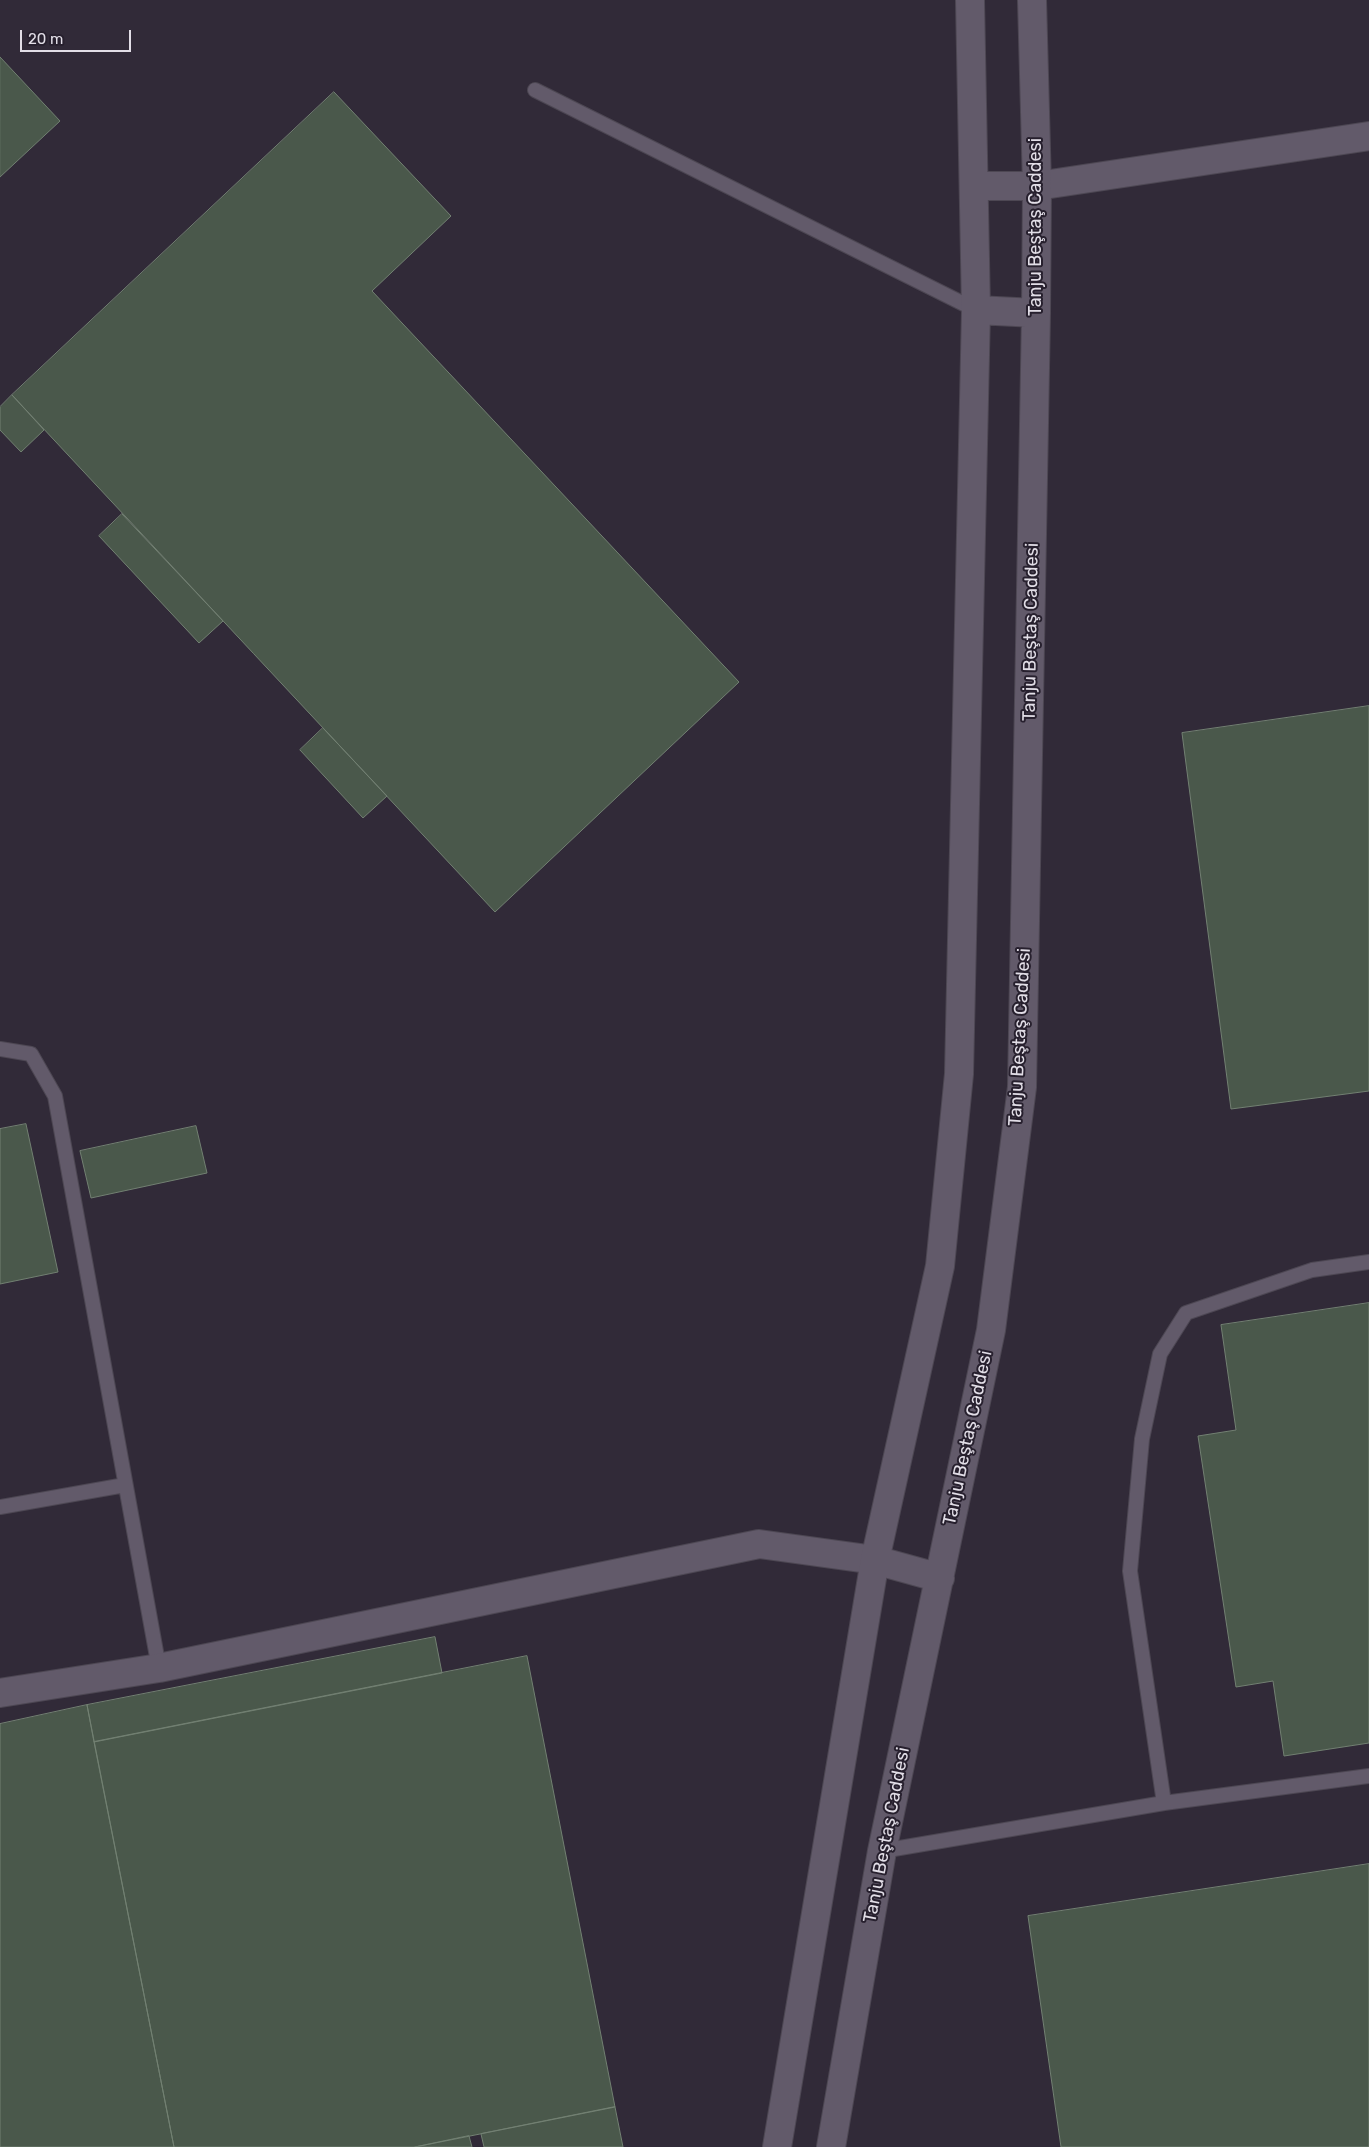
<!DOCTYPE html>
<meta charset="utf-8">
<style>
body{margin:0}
#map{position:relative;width:1369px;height:2147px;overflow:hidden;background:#312a38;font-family:Rubik,sans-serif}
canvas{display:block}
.scale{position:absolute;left:20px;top:30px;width:111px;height:22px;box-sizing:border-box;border:2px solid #e2dee7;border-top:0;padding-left:6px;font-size:15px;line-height:18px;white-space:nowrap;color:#e2dee7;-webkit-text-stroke:4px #27202e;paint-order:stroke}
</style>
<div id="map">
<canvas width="1369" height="2147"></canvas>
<div class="scale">20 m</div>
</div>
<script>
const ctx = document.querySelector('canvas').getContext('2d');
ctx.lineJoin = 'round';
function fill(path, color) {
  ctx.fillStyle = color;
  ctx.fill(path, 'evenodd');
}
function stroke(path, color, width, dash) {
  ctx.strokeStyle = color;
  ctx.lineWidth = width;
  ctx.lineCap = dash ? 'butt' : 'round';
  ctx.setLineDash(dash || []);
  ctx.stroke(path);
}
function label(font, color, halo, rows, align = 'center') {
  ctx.font = font + ' Rubik,sans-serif';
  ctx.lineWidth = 4;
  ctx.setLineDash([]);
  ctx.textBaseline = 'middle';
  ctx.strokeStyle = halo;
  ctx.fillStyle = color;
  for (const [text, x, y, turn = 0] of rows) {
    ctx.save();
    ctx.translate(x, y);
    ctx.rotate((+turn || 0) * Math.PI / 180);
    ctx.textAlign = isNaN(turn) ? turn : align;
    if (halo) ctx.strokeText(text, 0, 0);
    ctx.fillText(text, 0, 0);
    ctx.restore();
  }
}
const building = new Path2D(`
 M0,57l60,64 -60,56z
 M334,92l117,124 -79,75 367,391 -244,230 -483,-517z
 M12,395l32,35 -23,22 -21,-22v-23z
 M122,514l101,107 -24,22 -100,-107z
 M1369,706v385l-138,18 -49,-376z
 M323,728l64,68 -24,22 -63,-68z
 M26,1124l32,148 -58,12v-155z
 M196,1126l11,47 -116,25 -11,-47z
 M1369,1303v440l-85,13 -11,-75 -37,6 -38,-251 38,-6 -15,-105z
 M435,1637l7,36 -348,69 -7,-37z
 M527,1656l88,451 -200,40h-241l-80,-405z
 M87,1705l87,442h-174v-423z
 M1369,1864v283h-308l-33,-231z
 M615,2107l8,40h-139l-3,-13z
 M469,2136l3,11h-57z`);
fill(building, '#4a584b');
stroke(building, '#728072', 1);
const lane = new Path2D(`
 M535,90l441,220
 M0,1049l31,5 24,42 104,572
 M0,1507l125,-22
 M1164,1803l-34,-232 12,-132 18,-85 26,-41 126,-43 57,-8
 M882,1851l282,-48 205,-27`);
const street = new Path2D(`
 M1037,186l332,-50
 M0,1693l159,-25 600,-124 116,16`);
const secondary = new Path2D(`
 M974,186h63
 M976,310l60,3
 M875,1560l65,18
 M777,2147l98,-587 65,-294 19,-192 17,-764 -6,-310
 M831,2147l51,-296 109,-521 31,-243 14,-774 1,-127 -5,-186`);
stroke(lane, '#4d4753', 16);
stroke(street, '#4d4753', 30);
stroke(secondary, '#4d4753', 30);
stroke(lane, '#625a6a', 14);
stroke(street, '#625a6a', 28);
stroke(secondary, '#625a6a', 28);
label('18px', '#e2dee7', '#27202e', [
 ["Tanju Beştaş Caddesi",1036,227,-90],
 ["Tanju Beştaş Caddesi",1031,632,-89],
 ["Tanju Beştaş Caddesi",1020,1037,-87],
 ["Tanju Beştaş Caddesi",968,1438,-78],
 ["Tanju Beştaş Caddesi",887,1835,-79]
]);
</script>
